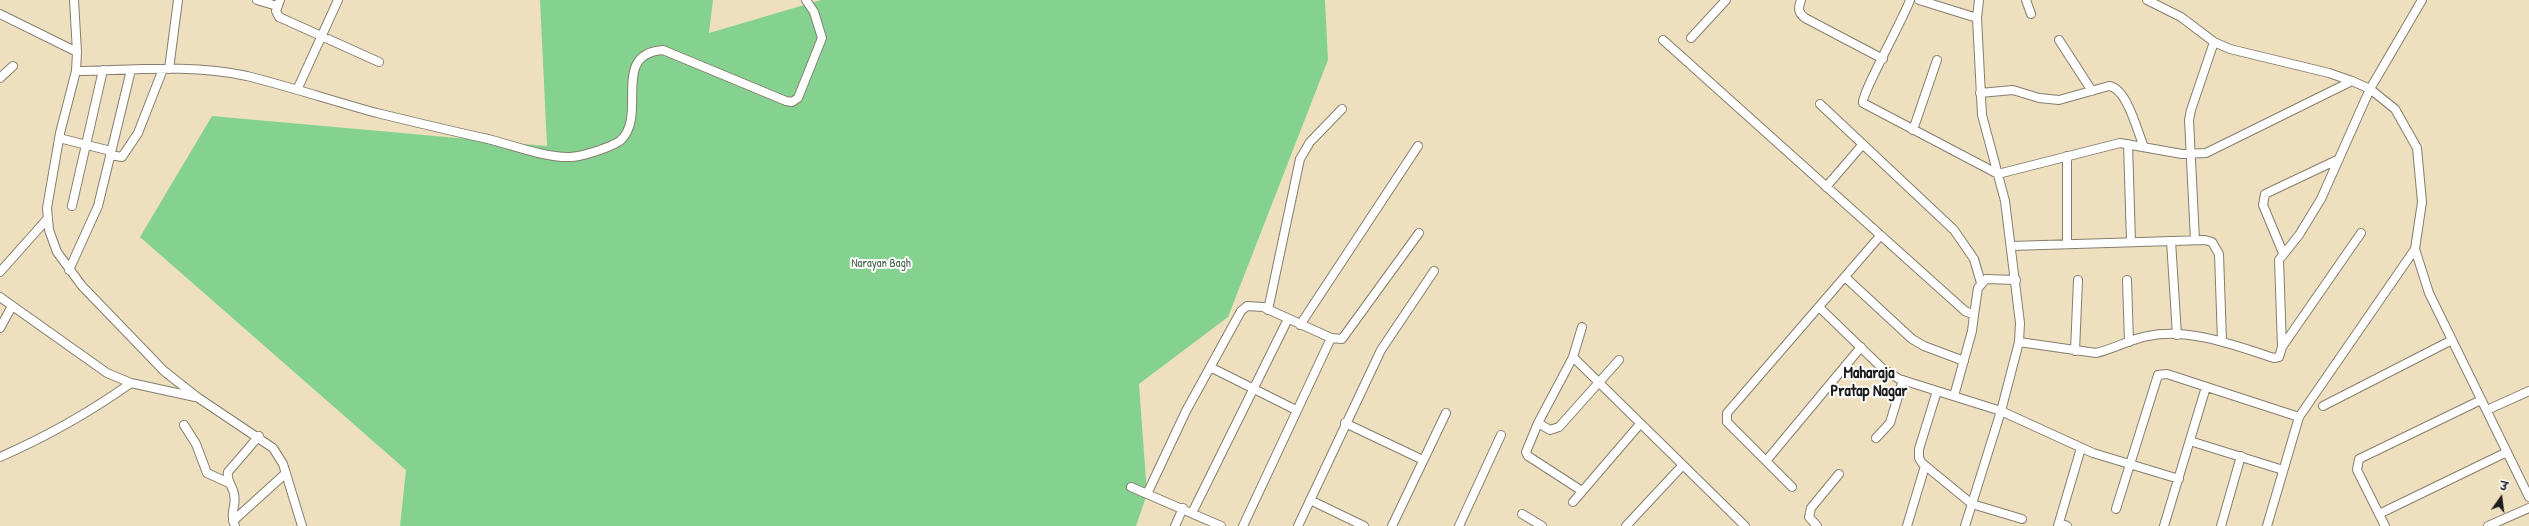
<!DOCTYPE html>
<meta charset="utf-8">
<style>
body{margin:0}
#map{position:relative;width:2529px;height:526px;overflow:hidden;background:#eee0bf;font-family:"Patrick Hand","Playpen Sans Deva",sans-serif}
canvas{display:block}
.north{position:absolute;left:2481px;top:478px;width:40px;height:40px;-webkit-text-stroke:3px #fff;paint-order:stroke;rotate:14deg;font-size:11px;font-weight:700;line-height:16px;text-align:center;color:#1c1c1c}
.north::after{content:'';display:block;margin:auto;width:14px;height:18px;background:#1c1c1c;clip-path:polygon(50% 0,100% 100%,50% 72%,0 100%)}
</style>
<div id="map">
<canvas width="2529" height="526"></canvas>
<div class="north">उ</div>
</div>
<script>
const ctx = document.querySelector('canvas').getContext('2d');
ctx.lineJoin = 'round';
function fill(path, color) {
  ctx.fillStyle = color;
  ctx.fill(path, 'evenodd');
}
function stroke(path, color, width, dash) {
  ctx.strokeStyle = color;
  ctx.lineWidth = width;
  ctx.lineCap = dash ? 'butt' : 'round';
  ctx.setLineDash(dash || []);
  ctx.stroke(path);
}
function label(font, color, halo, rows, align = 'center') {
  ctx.font = font + ' "Patrick Hand",sans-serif';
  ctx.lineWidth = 4;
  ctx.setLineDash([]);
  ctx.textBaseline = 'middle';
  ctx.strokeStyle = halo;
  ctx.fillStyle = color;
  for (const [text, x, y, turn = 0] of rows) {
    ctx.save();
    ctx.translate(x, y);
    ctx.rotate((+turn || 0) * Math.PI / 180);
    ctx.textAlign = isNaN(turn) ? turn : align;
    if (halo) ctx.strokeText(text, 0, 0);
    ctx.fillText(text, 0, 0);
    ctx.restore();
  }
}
fill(new Path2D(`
 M540,0h173l-4,33 112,-33h504l3,60 -100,257 -89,67 8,110 -11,32h-736l6,-56 -266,-233 72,-121 335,30z`), '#85d290');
const minor = new Path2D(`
 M74,0l3,52 -1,19 -16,62 -13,75 2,22 8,22 25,34 82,85 33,26 76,51 10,16 19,62
 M257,0l20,6
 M280,0l-4,11 3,6 100,45
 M1801,0c-3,8 -3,13 4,18l78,41
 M1910,0c-6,18 -49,94 -47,103l135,71 122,-31 62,11 24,-1 146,-72
 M1919,0l58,18
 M2026,0l5,14
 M2147,0l34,17 33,25 16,7 99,24 23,8 18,8 25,20 22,39 5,54 -7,47 14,44 100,204
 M0,14l77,38
 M1691,38l35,-38
 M1663,40l302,271 9,4 4,-27 8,-9 30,1
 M2059,40l33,51
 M169,69l9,-69
 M76,71c56,-1 116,-7 171,5 44,11 86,25 130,37 37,9 74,18 111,26 24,6 58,19 82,18 10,0 20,-4 30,-7 7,-3 15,-5 21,-10 27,-26 -11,-86 42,-90l123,51 6,1 6,-4 24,-60 -8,-26 -8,-12
 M0,78l13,-12
 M297,90l41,-90
 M1980,93l33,-3 26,8 20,2 50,-14c18,2 28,45 35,61
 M1820,104l134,126 20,29 7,24
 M1913,130l24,-70
 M59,138l52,13
 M2128,144l3,98
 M110,155l12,2 16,-24 25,-64
 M2067,156v88
 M1826,187l37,-43
 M72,206l31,-136
 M2195,240l-6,-120 2,-10 23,-68
 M2171,241l6,94
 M2011,246l194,-6 7,2 7,12 3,87
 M2283,253l-20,-48 2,-11 74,-35
 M69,270l29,-64 33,-136
 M0,272l48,-54
 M1845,277l67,62 12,7 40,15
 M2127,280l2,62
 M0,297l107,76 24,10 64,14
 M1819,307l63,61 17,11 102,32 92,42 86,26
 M1268,310l32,-151 10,-17 32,-33
 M1300,325l118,-179
 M0,328l12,-22
 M2019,342l77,11c18,-4 34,-14 52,-17 40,-9 89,10 126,22l5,-1 3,-10 -3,-87 20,-25 22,-36 49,-110 52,-89
 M2282,347l79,-114
 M2075,351l3,-71
 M1573,357l172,169
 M1210,367l86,43
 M1937,391l-18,58v9l3,5 50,41 50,15
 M1954,396l18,-65 2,-16
 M2323,406l129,-66
 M2487,410l42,-19
 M1345,423l78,37
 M1538,423l12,7 9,-3 60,-67
 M184,425l12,19 11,29 22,10
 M1876,438l14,-15 13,-43
 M2190,441l93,29
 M0,457c46,-20 90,-45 131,-74
 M1766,461l95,-114
 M1131,487l90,39
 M1792,487l-65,-65v-9l153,-177
 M1582,491l-54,-35 -2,-4 12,-29 35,-66 9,-30
 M1147,494l39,-83 55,-100 6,-5 16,1 68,31 11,1 77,-106
 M1310,500l54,26
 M1573,502l67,-78
 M2116,509l42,-134 9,-1 132,43 116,-168
 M1192,513l96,-194
 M1522,514l20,12
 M2379,514l128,-62
 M233,521l53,-48
 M2059,523l8,3
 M235,526c-6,-14 2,-20 -1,-32 -1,-8 -8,-13 -6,-22l31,-36
 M1175,526l8,-18
 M1243,526l88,-188
 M1298,526l83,-176 53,-79
 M1392,526l54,-113
 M1459,526l42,-91
 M1626,526l56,-60
 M1817,526l-8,-9 2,-9 28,-34
 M1907,526l18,-60
 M1965,526l36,-115 18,-69 1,-19 -15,-122 -23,-86 -5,-97 2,-18
 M2058,526l23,-78
 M2164,526l42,-139
 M2221,526l20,-70
 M2267,526l32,-109
 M2385,526l-28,-56 2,-11 122,-59
 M2488,526l41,-18`);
stroke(minor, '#857e6e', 10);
stroke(minor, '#fff', 8);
label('12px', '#46654a', '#fff', [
 ["Narayan Bagh",881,264]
]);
label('bold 16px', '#1c1c1c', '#fff', [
 ["Maharaja",1869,374],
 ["Pratap Nagar",1869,392]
]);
</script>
